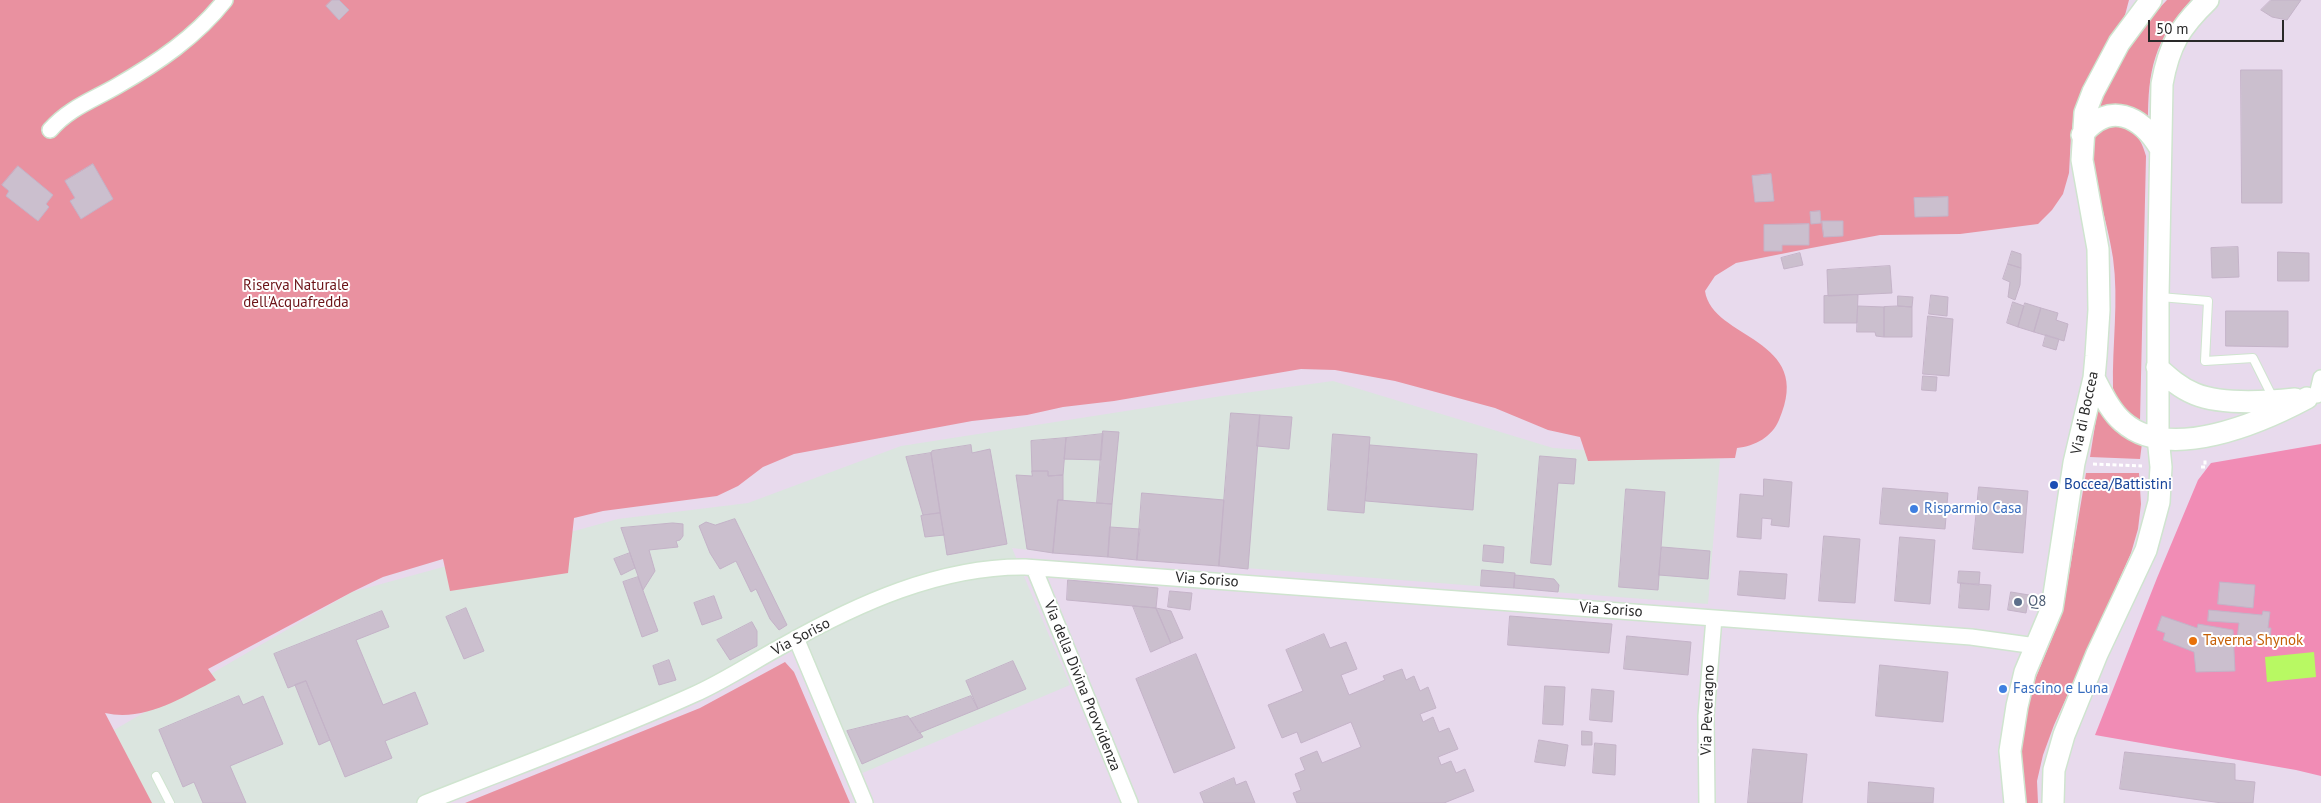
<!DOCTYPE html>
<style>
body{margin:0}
#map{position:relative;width:2321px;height:803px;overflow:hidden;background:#e8daed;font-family:"PT Sans",sans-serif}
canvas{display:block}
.scale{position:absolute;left:2148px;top:20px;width:136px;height:22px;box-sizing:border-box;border:2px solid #292929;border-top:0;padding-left:6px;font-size:15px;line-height:18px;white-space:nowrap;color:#292929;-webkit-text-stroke:4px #fff;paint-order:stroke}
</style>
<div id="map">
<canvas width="2321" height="803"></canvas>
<div class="scale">50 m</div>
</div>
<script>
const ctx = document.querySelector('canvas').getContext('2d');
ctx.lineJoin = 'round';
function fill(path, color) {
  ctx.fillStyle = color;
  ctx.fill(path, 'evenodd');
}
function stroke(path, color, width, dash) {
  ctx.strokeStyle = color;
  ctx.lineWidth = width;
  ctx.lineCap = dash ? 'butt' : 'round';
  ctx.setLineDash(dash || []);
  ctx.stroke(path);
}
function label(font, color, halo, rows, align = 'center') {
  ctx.font = font + ' "PT Sans",sans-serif';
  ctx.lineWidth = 4;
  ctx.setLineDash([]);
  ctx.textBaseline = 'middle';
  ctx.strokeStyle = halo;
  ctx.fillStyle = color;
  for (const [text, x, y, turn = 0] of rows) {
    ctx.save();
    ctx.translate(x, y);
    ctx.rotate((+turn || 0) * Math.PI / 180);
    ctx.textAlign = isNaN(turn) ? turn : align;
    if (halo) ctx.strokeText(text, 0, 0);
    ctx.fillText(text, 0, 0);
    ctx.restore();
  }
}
fill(new Path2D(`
 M1333,381l220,67 167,11 -12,145 -655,-51 -41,-5 58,137 -217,92 -57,-138 -54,31 -317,133h-274l-37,-73 238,-138 266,-73 130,-16 153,-57 321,-50z`), '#dbe5df');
fill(new Path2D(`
 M0,0h2129l-4,15 -37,63 -13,31 -4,26 -2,38 -6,21 -11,16 -14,14 -78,10 -80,1 -74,14 -70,14 -21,13 -10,15c7,49 111,46 74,129 -7,17 -24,26 -42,28l-2,10 -147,3 -8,-24 -32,-7 -53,-22 -100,-27 -60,-11 -34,-1 -187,32 -51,6 -36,8 -55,6 -178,33 -31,13 -25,19 -21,10 -114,15 -29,7 -6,55 -118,18 -7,-32 -60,18 -31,15 -144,77 8,11c-33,17 -71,42 -111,33l47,90h-152z
 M2167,0h24c-37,41 -43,69 -43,123l-49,-13c13,-43 37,-78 68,-110z
 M2105,125c25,2 34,6 41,31l-6,265c-16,-4 -23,-18 -27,-33 -1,-43 6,-87 0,-130 -6,-42 -23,-81 -20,-124z
 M2098,407c11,19 21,32 44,36l-2,16 -50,-2z
 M2086,473h53l2,31 -3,25 -7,24 -77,172 -11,30 -6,26 1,22h-15l-5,-42 9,-62 33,-80 5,-21z
 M785,662l9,10 56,131h-385l235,-95z`), '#e991a0');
fill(new Path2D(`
 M2321,444v332l-25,-6 -201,-35 62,-157 41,-98 13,-17z`), '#f18cb5');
fill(new Path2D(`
 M2314,652l2,25 -49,5 -2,-25z`), '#b8f963');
const building = new Path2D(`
 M332,0h7l10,10 -10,10 -13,-14z
 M2271,0h30l-14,20 -15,-3 -11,-7z
 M2241,70h41v133h-40z
 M93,164l20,35 -32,20 -11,-18 5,-3 -10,-17z
 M18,166l35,29 -7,9 3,3 -11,14 -32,-25 3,-5 -7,-6z
 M1771,174l3,27 -19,1 -3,-26z
 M1948,197v19l-33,1 -1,-19z
 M1820,211l1,12 -10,1 -1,-12z
 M1822,221h21v15l-19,1z
 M1809,224v21h-27v6h-18v-26z
 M2238,247l1,30 -27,1 -1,-30z
 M2012,251l9,3v14l-13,-4z
 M2278,252l31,1v28h-31z
 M1800,253l3,12 -19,4 -3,-11z
 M2008,264l13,4 -1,17 -5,15 -7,-3 2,-15 -7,-3z
 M1890,266l2,27 -64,3 -1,-26z
 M1858,295l-1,28h-33v-27z
 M1931,295l17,2 -1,19 -18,-2z
 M1898,296l15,1 -1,10 -14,-1z
 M2013,302l11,4 -6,21 -11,-4z
 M2025,303l16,5 -7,24 -16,-5z
 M1858,306l26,1v30l-8,-1 -1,-4h-18z
 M1898,306l14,1v30h-28v-30z
 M2041,308l17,5 -2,7 12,4 -4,17 -30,-9z
 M2226,311h62v36l-62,-1z
 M1928,316l25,3 -4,57 -26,-2z
 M2046,335l13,4 -3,11 -13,-4z
 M1923,376l14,1 -1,14 -14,-1z
 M1231,413l29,2 -12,154 -29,-3z
 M1260,415l32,2 -3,32 -32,-3z
 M1103,431l16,1 -7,72 -15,-1z
 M1103,434l-2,26 -37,-1 2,-21z
 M1333,434l37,3 -6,76 -36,-3z
 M1066,438l-3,37 -15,1v-5h-16l-1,-30z
 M971,445l1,8 18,-4 17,95 -60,11 -16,-102 1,-2z
 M1370,445l107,9 -4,56 -107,-9z
 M931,453l9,60 -17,2 -17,-58z
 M1540,456l36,3 -2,25 -16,-1 -7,82 -20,-2z
 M1032,471h16v5l15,-1v25h-5l-5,53 -26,-4 -11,-74 16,1z
 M1764,479l28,3 -3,45 -18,-2 1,-6 -10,-1 -1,21 -24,-2 3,-43 23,2z
 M1979,487l49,4 -5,62 -50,-4z
 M1883,488l65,5 -3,36 -65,-5z
 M1626,489l39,3 -7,98 -39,-3z
 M1142,493l82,7 -5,66 -82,-6z
 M1058,500l54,4 -4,53 -55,-4z
 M940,513l4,22 -19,2 -4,-21z
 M735,519l52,106 -8,5 -9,-11 -14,-30 -5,3 -15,-31 -16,8 -10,-16 -11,-27 7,-4 9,3z
 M673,523l10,1v12l-3,4 -4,1 2,6 -29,3 6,21 -12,19 -22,-62z
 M1110,527l30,2 -3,31 -29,-3z
 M1824,536l36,3 -5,64 -36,-2z
 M1900,537l35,3 -5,64 -35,-3z
 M1484,545l20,2 -1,16 -20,-2z
 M1662,547l48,4 -2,28 -49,-4z
 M630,553l5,15 -14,7 -7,-16z
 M1482,570l33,3 -1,15 -33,-2z
 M1740,571l47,3 -2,25 -47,-4z
 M1959,571l21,1 -1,13 -21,-2z
 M1515,575l39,4 5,6 -1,7 -44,-4z
 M638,577l20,54 -16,6 -19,-55z
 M1068,580l90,8 -2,20 -89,-8z
 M2220,582l35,3 -2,23 -35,-4z
 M1961,583l30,2 -2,25 -30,-2z
 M1170,591l22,2 -2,17 -22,-3z
 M2011,592l18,3 -3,18 -18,-3z
 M714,596l8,22 -20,7 -8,-22z
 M1133,606l23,2 15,35 -20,9z
 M466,608l18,43 -20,8 -18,-42z
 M1156,608l15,3 12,27 -12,5z
 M2209,610l53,5 1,-4 7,1 -2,16h3l-1,14 -33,-3 2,-16 -31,-2z
 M382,611l7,16 -33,13 27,65 32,-13 13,32 -43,17 7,17 -47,19 -39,-96 -18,7 -14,-34z
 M1510,616l102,8 -3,29 -101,-8z
 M2162,616l35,12 1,-4 35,6 2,41 -39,1 -2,-20 -31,-12 2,-7 -8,-3z
 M752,622l5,9v15l-27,14 -13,-20z
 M1324,634l6,14 16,-6 11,27 -16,6 8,20 36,-15 -2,-4 19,-7 4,11 8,-4 6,15 8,-4 8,21 -16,6 3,8 10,-5 6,15 10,-4 9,21 -20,8 3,8 10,-4 5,12 9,-4 9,22 -30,12h-147l-4,-10 8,-3 -6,-16 10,-4 -5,-12 17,-7 5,12 39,-16 -10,-25 -50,21 -4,-11 -15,6 -14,-33 35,-14 -17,-41z
 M1627,636l64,6 -3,33 -64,-6z
 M1196,654l39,94 -61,25 -38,-94z
 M669,660l7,20 -17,5 -6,-19z
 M1013,661l13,28 -48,20 -12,-28z
 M1880,665l68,7 -5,50 -67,-6z
 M306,681l24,59 -11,5 -24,-60z
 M1545,686l20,1 -2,38 -20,-1z
 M1592,689l22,2 -2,31 -22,-2z
 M239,696l4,9 20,-9 20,48 -53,22 16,37h-43l-9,-21 -11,5 -24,-57z
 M971,696l7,13 -59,24 -9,-14z
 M908,716l15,21 -61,27 -15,-33z
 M1582,731l10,1v13h-10z
 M1539,740l29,5 -3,21 -30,-4z
 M1595,743l21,2 -1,30 -22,-2z
 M1753,749l54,5 -5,49h-54z
 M2125,752l110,12v16l20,2 -2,21h-31l-102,-14z
 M1234,778l2,7 10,-4 9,22h-51l-4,-10z
 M1869,782l65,6 -1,15h-65z`);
fill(building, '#cbbfce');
stroke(building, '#c4b3c8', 1);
const lane = new Path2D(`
 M2160,297l48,4 -3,60 48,-3 20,40
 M156,776l14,27`);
const street = new Path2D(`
 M50,130c19,-22 43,-30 67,-44 40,-23 79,-49 108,-86
 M2317,395l4,-17
 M1034,568l96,235
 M796,638l69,165
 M425,803c90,-36 182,-69 270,-109 31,-14 59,-33 89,-49 73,-41 156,-79 241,-78l946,70 65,9
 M1707,803l-1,-87 8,-98`);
const secondary = new Path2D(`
 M2082,135c27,-35 59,-19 78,13
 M2157,367c12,11 23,21 38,27 27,11 71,8 100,5
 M2094,378c8,15 16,33 29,44 46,41 139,0 184,-24
 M2015,803l-5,-52 7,-45 8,-34 27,-64 22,-145 20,-85 2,-22 3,-46 -1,-61 -16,-89 3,-47 8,-21 26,-49 32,-43
 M2053,803l1,-33 10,-35 33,-81 49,-104 13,-48 2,-35 -3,-30v-140l4,-213c7,-39 18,-57 46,-84`);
stroke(lane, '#cfe4cf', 10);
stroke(street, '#cfe4cf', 18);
stroke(secondary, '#cfe4cf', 24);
stroke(new Path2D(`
 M2093,464l49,2
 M2201,467h4v-7`), '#fff', 3, [4, 2.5]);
stroke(lane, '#fff', 8);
stroke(street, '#fff', 15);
stroke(secondary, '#fff', 21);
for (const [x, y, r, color] of [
 [2054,485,5,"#1a4fb4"],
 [1914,509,5,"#3f7fe0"],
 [2018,602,5,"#5c6f8a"],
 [2193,641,5,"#e8710a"],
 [2003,689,5,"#3f7fe0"]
]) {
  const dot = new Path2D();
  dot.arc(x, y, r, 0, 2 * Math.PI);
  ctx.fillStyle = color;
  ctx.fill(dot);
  stroke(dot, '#fff', 2);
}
label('15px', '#6c1317', '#fff', [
 ["Riserva Naturale",296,286],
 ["dell'Acquafredda",296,303]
]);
label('15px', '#292929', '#fff', [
 ["Via di Boccea",2085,413,-78],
 ["Via Soriso",1207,580,4],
 ["Via Soriso",1611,610,4],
 ["Via Soriso",801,637,-28],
 ["Via della Divina Provvidenza",1082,686,68],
 ["Via Peveragno",1708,710,-88]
]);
label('15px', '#164399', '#fff', [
 ["Boccea/Battistini",2064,485]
], 'left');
label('15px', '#366cbe', '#fff', [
 ["Risparmio Casa",1924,509],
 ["Fascino e Luna",2013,689]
], 'left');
label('15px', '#4e5e75', '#fff', [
 ["Q8",2028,602]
], 'left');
label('15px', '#c56008', '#fff', [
 ["Taverna Shynok",2203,641]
], 'left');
</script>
